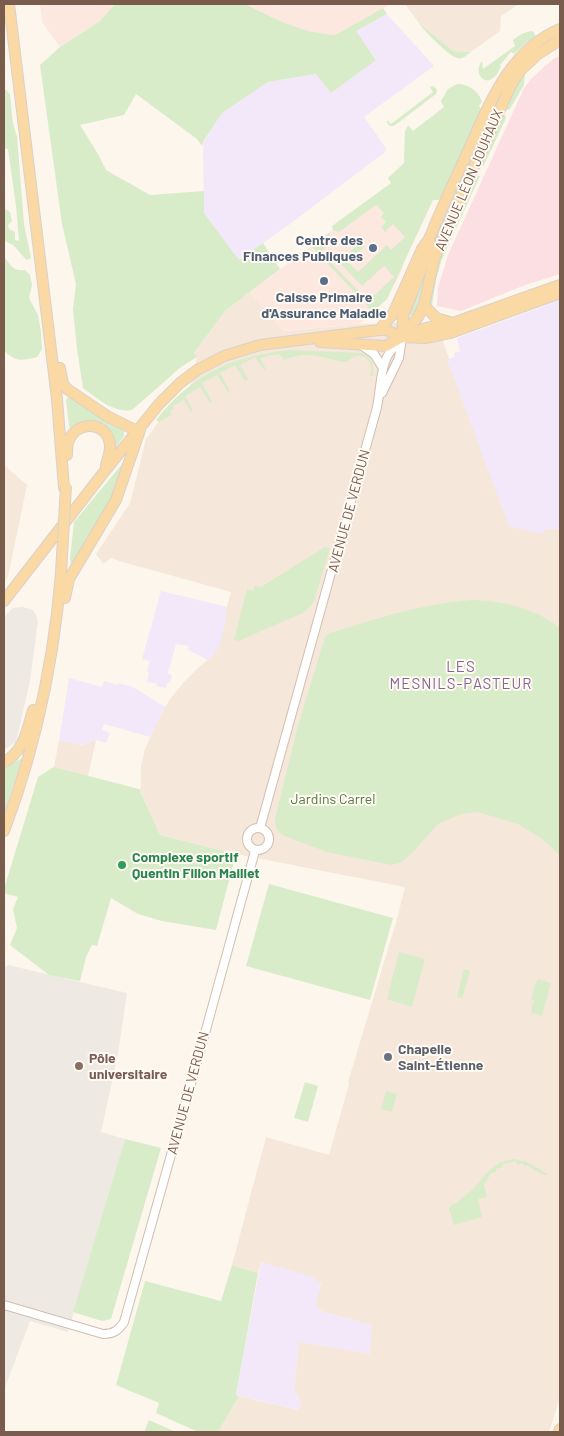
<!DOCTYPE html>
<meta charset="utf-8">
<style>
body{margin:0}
#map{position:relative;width:564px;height:1436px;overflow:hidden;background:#fdf6ec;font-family:Barlow,sans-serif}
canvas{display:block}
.frame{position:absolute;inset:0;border:5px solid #7a5c4d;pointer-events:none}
</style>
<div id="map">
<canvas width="564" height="1436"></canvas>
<div class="frame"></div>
</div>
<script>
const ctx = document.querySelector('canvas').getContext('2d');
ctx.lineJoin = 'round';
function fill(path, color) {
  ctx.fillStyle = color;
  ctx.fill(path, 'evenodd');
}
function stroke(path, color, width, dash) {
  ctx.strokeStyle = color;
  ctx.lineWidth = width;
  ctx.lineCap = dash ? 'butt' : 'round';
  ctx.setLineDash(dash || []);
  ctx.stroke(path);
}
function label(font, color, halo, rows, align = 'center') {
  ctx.font = font + ' Barlow,sans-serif';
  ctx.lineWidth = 4;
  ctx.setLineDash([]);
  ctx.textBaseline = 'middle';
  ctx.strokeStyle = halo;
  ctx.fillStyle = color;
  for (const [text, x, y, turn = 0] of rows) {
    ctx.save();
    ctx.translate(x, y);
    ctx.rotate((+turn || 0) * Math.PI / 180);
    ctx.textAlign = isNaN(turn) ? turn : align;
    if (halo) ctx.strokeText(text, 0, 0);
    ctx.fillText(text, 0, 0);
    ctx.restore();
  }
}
fill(new Path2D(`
 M405,4h114l-18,12 -1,15 -29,21 -18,-1 -34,-28z
 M250,292l34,39 76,-7 77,-2 12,37 -1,4 98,166h14v869l-11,34h-331l21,-36 59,14v-2l4,-4 -8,-15 5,-47 73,-17 -49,-13 -8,-7 6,-22 -60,-21 -3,11 -26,-8 34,-128 63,18 20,-71 -1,-2 49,-163 8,-32 -169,-33 -76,-19 -21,-46 2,-1v-22l4,-17 13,-30 12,-20 14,-17 16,-16 13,-10 18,-64 -112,-31 -8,-3 -8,6 -7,-10 34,-51 16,-64 25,-34 19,-18 7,-30 -3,-4 31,-42z
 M4,465l23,20 -19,92 -4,6z
 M59,740l23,5 14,-5 -8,36 -34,-9z`), '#f5e8da');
fill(new Path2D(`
 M40,4h75l-15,17 -40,26 -18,-25z
 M245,4h143l1,1 -52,29 -4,1 -25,-4 -26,-9z
 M405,175l18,9 -21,86 -15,29 -27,25 -77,7 -33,-39z`), '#fde8e0');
fill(new Path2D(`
 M22,607l9,2 5,5 2,7 -8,60 -14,61 -12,8v-129l2,-6 7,-7z
 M8,965l119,28 -9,61 -17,78 24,7 -57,193 -38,-11 -26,69v-422z`), '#efe9e4');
fill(new Path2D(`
 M387,14l47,52 -70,51 22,31 -1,4 -95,72 -51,36 -35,-47 -1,-70 19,-30 46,-31 49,-8 14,19 45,-34 -21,-28z
 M560,299v230h-14l-5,5 -32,-8 -61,-164 1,-3 6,-3 -1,-3 6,-2 -3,-11v-2l88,-32 1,-1z
 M161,591l66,16 -2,9 1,4 -7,27 -6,9 -5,4 -20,-10 1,-4 -13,-2 -8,29 4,2 -2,7h-2l-2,6 -10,-2 1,-2 -2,-1 -8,-1 2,-10 -2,-1 3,-10 -8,-2z
 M69,678l33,9 2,-6 14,4 1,-2 3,1 11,3 32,20 -15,30 -46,-13 -2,6 8,3 -4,10 -10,-3 -14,5 -17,-3 -6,-2z
 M261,1262l56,16 -1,3 5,2 -6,22 8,7 49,13 -2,29 -71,-12 -5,47 8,15 -4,4 1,2 -63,-15z`), '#f3e8fa');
fill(new Path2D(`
 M560,56v218l-35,11 -64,26 -24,-5 1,-18 10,-33 76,-167 8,-10 21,-19z`), '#fbdfe3');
fill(new Path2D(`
 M115,4h130l37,18 26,9 25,4 4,-1 46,-26 4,6 -31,17 20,29 -45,33 -15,-19 -48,8 -46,31 -19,29 -1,4 -5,-7 -61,-45 -12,21 -44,10 18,29 8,16 44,25 54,-4v22l35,47 24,-17 17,26 -55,42 -31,42 3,4 -16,10 -49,43c-19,3 -35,-12 -49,-22l-6,-39 -4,-40 3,-25 -14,-60 -22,-159 20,-18 40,-26z
 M419,23l34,28 18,1c-4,3 -9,8 -14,6 -8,-2 -35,-29 -38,-35z
 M532,31l3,3v3l-9,6 -12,11 -3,-2 -11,13 1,2c-3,4 -4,9 -8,11 -9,8 -20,-6 -11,-17l1,8 32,-23 -2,-6c6,-5 11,-8 19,-9z
 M525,73l-1,12 -14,24 -3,1 -3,-2 7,-16z
 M457,84c11,0 22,7 25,18l-3,4 3,4 -42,90h-7l-46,99 -14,13 -62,-66 18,-13 2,3 -2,8 -8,8 47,49 26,-24 -10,-11 -22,20 -23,-24 18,-17 -1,-2 3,-3 6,6 -17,16 10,10 29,-27 4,5 14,-13 -12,-13 -8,8 -4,-5 5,-5 -5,-5 3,-4 -8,-8 -37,27 -6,-2 -1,-4 59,-43 -3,-5 16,-15 1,-32 3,-6 5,6 31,-24 -3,-6 7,-12z
 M434,86l3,4 -1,4 -42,32h-4l-3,-3v-3l4,4 42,-32 -3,-5z
 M5,89l5,5c2,14 1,28 7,42l7,88 7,34 -4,2c-10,-8 -9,-15 -23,-19v-33l6,4 2,9 -4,4 1,4 6,3v8l4,1 -3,-35 -8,-57 -4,-1z
 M491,109l4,1 -73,189 -9,16h-5l14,-32 14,-51z
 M501,114l5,2v2l-23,49 -2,-3z
 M474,176h6l-38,83 -6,20 -4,26 -2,3 -1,-8 11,-48z
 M4,257c7,7 8,15 21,13l5,5 2,10 -3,13 9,17 3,17 1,17 -5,8c-17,4 -20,5 -33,-6z
 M288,350l75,3c10,5 11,13 10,23h-3c1,-2 2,-8 1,-9 -1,-8 -9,-14 -17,-10 -5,2 -5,5 -11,5 -22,-5 -37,-12 -59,-2l-5,-6 -12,2 -7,3 6,10 -2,1 -9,-13 -15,8 8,14 -3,2 -10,-16 -15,8 10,18 -2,1 -11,-17 -15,8 10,19 -2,1 -10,-16 -15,9 8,15 -2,1 -7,-12 -11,6 1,3 -5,2 3,4 -13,7 -3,-2c37,-46 74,-63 132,-70z
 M68,397l4,1 30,21 22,12v5l-8,11h-2c-8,-15 -11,-32 -32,-24 -4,2 -8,4 -12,5l-1,-2 -3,-26z
 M126,462l-10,30 -45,75 -1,-9 4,-36 49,-59z
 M325,547l5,1 -16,53 -3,5 -8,7 -65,28 -4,-1 13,-51 6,2 2,-5 6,1z
 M472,600c31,1 63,8 88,28v227l-19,-17 -23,-14 -40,-12 -17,2 -23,10 -24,27 -12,11 -11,3 -64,-13 -45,-17 -6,-7 -1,-9 22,-90 28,-92 5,-4c46,-14 93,-30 142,-33z
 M22,758l-18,57v-47z
 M54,767l85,22 21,46 76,19 -20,76 -54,-9 -24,-7 -27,-16 -14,48 -5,-1 -6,12 -6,24 -31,-6 -39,-30 7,-17 -4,-19 5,-12 -14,-4v-4l34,-112z
 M269,884l124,34 -23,82 -124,-34z
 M399,952l26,7 -13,48 -25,-8z
 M464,969l6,2 -8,28 -5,-2z
 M538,979l13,4 -9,33 -11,-3 3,-13 -3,-1 3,-11z
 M305,1082l13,4 -10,36 -14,-4z
 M386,1091l11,3 -5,18 -11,-3z
 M125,1139l36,9 -50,171 -9,2 -29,-9z
 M514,1159l13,3 22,13h-3l-5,-1 -14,-9 -3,1 -1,-3 -6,2 -1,-4 -13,3v3l-7,2v3l-5,1 -7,12 3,12 -9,2 4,18 -28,8 -5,-16 1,-3c10,-5 18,-12 26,-20 11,-14 20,-25 38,-27z
 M232,1265l26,8 -22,122 3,1 -21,36h-20l-42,-19 3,-10 -43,-18 29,-104 76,20z
 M149,1420l27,12h-32z`), '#d8ecc9');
const minor = new Path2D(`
 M361,345l13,9 9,14
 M382,393l17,-35 3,-20
 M247 839a11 11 0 1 1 22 0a11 11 0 1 1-22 0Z
 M260,828l116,-417c5,-18 3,-38 11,-54 3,-6 8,-11 12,-16
 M4,1305l99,29c10,0 15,-3 21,-12l72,-256 59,-215`);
const major = new Path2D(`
 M9,4l48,395 7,89
 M424,305l12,13 14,4
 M379,330l14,-16 29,-65 7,-10c12,-30 26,-59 39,-88 21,-46 41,-101 92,-122
 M402,336l1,-19 25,-66 1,-12
 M402,337l16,-20 6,-12 10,-45 7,-19 70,-156 9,-14 18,-17 22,-14
 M320,342l66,4 16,-9 24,-9 27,-5 107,-38
 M60,368l3,16 4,5 40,27 30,15
 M67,455c0,-5 0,-11 2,-15 9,-21 41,-18 41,7 0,6 -3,13 -4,19
 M65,598l4,-19 47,-79 24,-70
 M4,601l100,-129 55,-68 21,-21 17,-13 27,-14 36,-11 119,-15h7l16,7 23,1 25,-5 110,-40
 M4,762c20,-10 23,-32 29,-52
 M4,831c35,-92 55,-194 59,-292
 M559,1432l1,-3`);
stroke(minor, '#d1beb0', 10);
stroke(major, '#dad1cd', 12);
stroke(minor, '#fff', 8);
stroke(major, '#fbd9a5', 10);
const majorBridge = new Path2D(`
 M63,539l3,-53`);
stroke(majorBridge, '#dad1cd', 12, []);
stroke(majorBridge, '#fbd9a5', 10);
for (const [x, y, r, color] of [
 [373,248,5,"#5c6f8a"],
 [324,281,5,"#5c6f8a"],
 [122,865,5,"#2e9e5b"],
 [388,1057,5,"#6b7280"],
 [79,1066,5,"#8d6e63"]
]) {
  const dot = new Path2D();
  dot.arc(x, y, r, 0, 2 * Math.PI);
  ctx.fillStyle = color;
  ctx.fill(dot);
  stroke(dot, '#fffaf3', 2);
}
label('14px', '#7a5c4d', '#fffaf3', [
 ["AVENUE LÉON JOUHAUX",469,180,-67],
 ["AVENUE DE VERDUN",349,511,-75],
 ["AVENUE DE VERDUN",188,1093,-75]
]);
label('bold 14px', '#4e5e75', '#fffaf3', [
 ["Centre des",363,240],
 ["Finances Publiques",363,256],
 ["Caisse Primaire",324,297,"center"],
 ["d'Assurance Maladie",324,313,"center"]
], 'right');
label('14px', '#537a41', '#fffaf3', [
 ["Jardins Carrel",333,799]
]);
label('bold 14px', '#27864d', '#fffaf3', [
 ["Complexe sportif",132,857],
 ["Quentin Fillon Maillet",132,873]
], 'left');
label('bold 14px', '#5b616d', '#fffaf3', [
 ["Chapelle",398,1049],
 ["Saint-Étienne",398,1065]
], 'left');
label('bold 14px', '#785e54', '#fffaf3', [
 ["Pôle",89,1058],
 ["universitaire",89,1074]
], 'left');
ctx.letterSpacing = '1px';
label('15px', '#846695', '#fffaf3', [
 ["LES",461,667],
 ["MESNILS-PASTEUR",461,684]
]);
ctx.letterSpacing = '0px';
</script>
